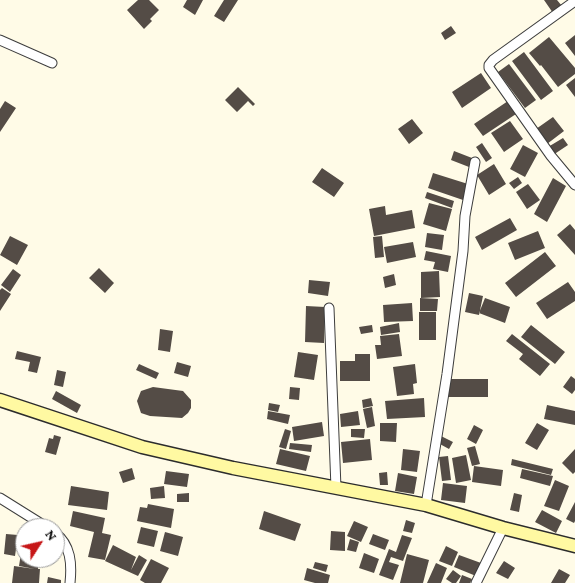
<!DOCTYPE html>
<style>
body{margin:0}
#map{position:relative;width:575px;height:583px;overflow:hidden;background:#fffbe7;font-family:"Crimson Pro",serif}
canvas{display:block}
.north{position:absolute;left:15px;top:518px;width:50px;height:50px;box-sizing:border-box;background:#fff;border:1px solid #9d9d9d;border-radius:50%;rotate:55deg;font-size:14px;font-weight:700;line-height:20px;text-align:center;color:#0a0a0a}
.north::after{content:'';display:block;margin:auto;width:18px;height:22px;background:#c61617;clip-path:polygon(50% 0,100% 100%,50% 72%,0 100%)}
</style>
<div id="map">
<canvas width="575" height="583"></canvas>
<div class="north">N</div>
</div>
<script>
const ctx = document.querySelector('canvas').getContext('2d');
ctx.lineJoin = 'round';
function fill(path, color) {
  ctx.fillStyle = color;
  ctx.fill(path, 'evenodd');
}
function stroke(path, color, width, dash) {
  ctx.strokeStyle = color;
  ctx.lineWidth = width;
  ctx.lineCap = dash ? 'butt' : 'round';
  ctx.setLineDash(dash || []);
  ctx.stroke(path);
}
fill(new Path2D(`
 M138,0h11l10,10 -9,9 2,2 -8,8 -17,-19z
 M187,0h16l-8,15 -12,-8z
 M224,0h14l-14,22 -10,-6z
 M544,0h13l5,6 -9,7z
 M451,26l5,7 -11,7 -4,-7z
 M575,35v21l-10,-13z
 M549,37l26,31v6l-17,13 -17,-22 -1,1 -11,-13z
 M524,52l29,39 -12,9 -29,-39z
 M509,64l27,36 -11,8 -27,-36z
 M481,73l10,15 -29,20 -10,-16z
 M575,78v19l-9,-12z
 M238,87l17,17 -2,2 -5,-5 -11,11 -12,-12z
 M5,101l11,7 -16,24v-23z
 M508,101l8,13 -33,22 -9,-12z
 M553,117l11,14 -17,13 -11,-15z
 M412,119l11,14 -14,11 -11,-15z
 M510,121l13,18 -19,13 -13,-19z
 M563,138l5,7 -15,10 -5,-8z
 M482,143l10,15 -6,4 -10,-15z
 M523,145l15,8 -13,24 -15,-8z
 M454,151l18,7 -3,9 -18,-7z
 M494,164l12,20 -17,11 -12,-20z
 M322,168l22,15 -10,14 -22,-15z
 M433,173l35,11 -5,16 -35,-12z
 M518,177l4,6 -8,6 -5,-6z
 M553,178l13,8 -19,36 -13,-8z
 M528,184l12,16 -13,9 -11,-17z
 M427,192l27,9 -2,7 -27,-10z
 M429,203l23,6 -6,22 -23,-7z
 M385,206l1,9 26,-5 3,18 -41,8 -5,-27z
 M510,218l7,12 -35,20 -7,-13z
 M570,224l5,6v25l-18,-20z
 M538,231l7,17 -30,12 -7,-17z
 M427,233l17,2 -2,15 -17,-3z
 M10,236l18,9 -11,20 -17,-10z
 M382,236l2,21 -9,1 -2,-21z
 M413,242l3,15 -29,6 -3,-16z
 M426,251l25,5 -3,16 -15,-3 2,-7 -11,-2z
 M545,252l11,14 -40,31 -11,-14z
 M99,268l15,15 -9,10 -16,-15z
 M13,269l8,6 -11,17 -9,-7z
 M439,271l1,26 -19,1v-26z
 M394,274l2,11 -11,3 -2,-11z
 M309,280l21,2 -2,14 -20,-3z
 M568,282l7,10v9l-28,18 -11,-16z
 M2,288l9,6 -11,17v-21z
 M469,293l14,3 -4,19 -14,-3z
 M420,298l18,1 -1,12h-17z
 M485,298l25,9 -5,16 -26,-10z
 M412,303l1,18 -29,1 -1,-17z
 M306,306l19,1 -1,36 -19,-1z
 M419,312h17v28h-17z
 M399,323l1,9 -19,3 -1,-8z
 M372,325l1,7 -12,2 -2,-7z
 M531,325l34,27 -10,12 -34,-27z
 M160,329l13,2 -3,21 -12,-2z
 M399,334l3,22 -25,3 -2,-14h6l-1,-9z
 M512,334l38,30 -10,12 -21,-17 4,-5 -17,-13z
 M17,351l24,6 -4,16 -9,-2 2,-9 -15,-3z
 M298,352l20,3 -4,25 -20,-3z
 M355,354h15v27h-30v-20h15z
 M177,362l14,4 -3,11 -14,-4z
 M139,364l20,9 -3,6 -20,-9z
 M415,364l2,19 -4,1 1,10 -17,2 -4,-29z
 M57,370l9,2 -3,15 -9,-2z
 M571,376l4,3v11l-3,4 -9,-7z
 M448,379h40v18h-40z
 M153,387l30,4 8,9v8l-3,5 -6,5 -32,-2 -9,-3 -4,-12 4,-10z
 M290,387l10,1 -1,12 -10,-1z
 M56,391l25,14 -4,8 -25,-14z
 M371,398l2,8 -10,2 -1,-8z
 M424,398l1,19 -38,2 -2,-18z
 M269,403l11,2 -2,7 -10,-2z
 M547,405l28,6v14l-31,-6z
 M372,407l3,19 -8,2 -4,-19z
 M268,411l22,4 -2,9 -21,-5z
 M358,411l2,14 -19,2 -1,-13z
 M322,422l2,14 -30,5 -2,-14z
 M380,423h17l-1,19 -16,-1z
 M537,423l12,7 -12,20 -12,-7z
 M474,425l9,5 -7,14 -9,-5z
 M285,429l6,2 -5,18 -7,-2z
 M351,429h14l-1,9 -13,-1z
 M54,435l7,2 -5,18 -11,-3 4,-14 4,1z
 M441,436l12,6 -4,7 -11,-6z
 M370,439l2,21 -29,3 -2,-21z
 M290,443l22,2 -1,7 -22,-3z
 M475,446l5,18 -8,2 -5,-18z
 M280,449l30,7 -4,15 -30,-7z
 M403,449l17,2 -3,21 -16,-2z
 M575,449v23l-2,2 -11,-11z
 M466,455l5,25 -15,3 -4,-25z
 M448,456l3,24 -9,1 -3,-24z
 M512,459l41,10 -2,6 -40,-10z
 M474,466l29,4 -2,16 -29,-4z
 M132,468l3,11 -12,4 -4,-11z
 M522,469l31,7 -3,10 -30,-8z
 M166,471l23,3 -2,13 -23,-3z
 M387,472l1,13h-8l-1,-12z
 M398,473l19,4 -3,17 -19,-3z
 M555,480l14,6 -10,25 -15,-5z
 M443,483l24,3 -2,17 -24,-3z
 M71,486l38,6 -2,18 -39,-5z
 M164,486l1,12 -14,1 -1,-11z
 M189,493v9h-12v-8z
 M514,493l8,2 -3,17 -9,-2z
 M575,502v19l-1,2 -8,-4z
 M148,504l26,5 -3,19 -34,-7 3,-14 7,1z
 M542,510l20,11 -6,12 -21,-11z
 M73,511l32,7 -3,15 9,2 -6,25 -17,-3 6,-25 -24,-6z
 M264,511l37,13 -6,17 -36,-12z
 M406,520l9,3 -3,10 -9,-2z
 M354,521l14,6 -7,15 -14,-6z
 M141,527l17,4 -4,16 -17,-4z
 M331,531l14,1v19l-15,-1z
 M165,532l18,5 -5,19 -18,-5z
 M6,534l12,1 -3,21 -11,-2z
 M24,534l1,24h14l-1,11h2l-1,14h-27l2,-17 21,3 -16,-3z
 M373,534l16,6 -4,10 -16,-6z
 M402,535l10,3 -9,23 -12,-4 -2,5 10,3 -6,15 -14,-5 10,-26 7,3z
 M350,539l9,3 -3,10 -9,-2z
 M113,545l23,12 -5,13 8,-15 8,5 -9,16 -33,-15z
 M446,546l12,6 -6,14 -13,-5z
 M364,553l15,6 -5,14 -15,-5z
 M407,554l22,6 -6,23h-23z
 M459,555l22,8 -5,13 -22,-9z
 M151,559l18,9 -8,15h-16l-5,-3z
 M504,561l11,7 -7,11 -12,-6z
 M315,562l13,3 -2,7 -13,-4z
 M436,563l11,5 -6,15h-14z
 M307,568l23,7 -2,8h-13l-11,-3z
 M559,569l11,6 -5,8h-14z
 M453,570l8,6 -5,7h-4l-6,-4z
 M462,575l10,4 -2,4h-11z
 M48,577l13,3v3h-14z`), '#544c46');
const street = new Path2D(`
 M575,1l-82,59 -4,5v3l62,88 24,29
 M0,40l52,23
 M329,308l7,180
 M0,498l48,30
 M426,505l21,-131 16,-123 2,-35 10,-54
 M55,533c16,12 17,31 15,50
 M476,583l27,-55`);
const secondary = new Path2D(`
 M0,400l142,47 91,21 193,37 77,23 72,18`);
stroke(street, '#3d3d3d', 11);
stroke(secondary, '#2c2c2c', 15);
stroke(street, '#fff', 9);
stroke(secondary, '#fff9a2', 12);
</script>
